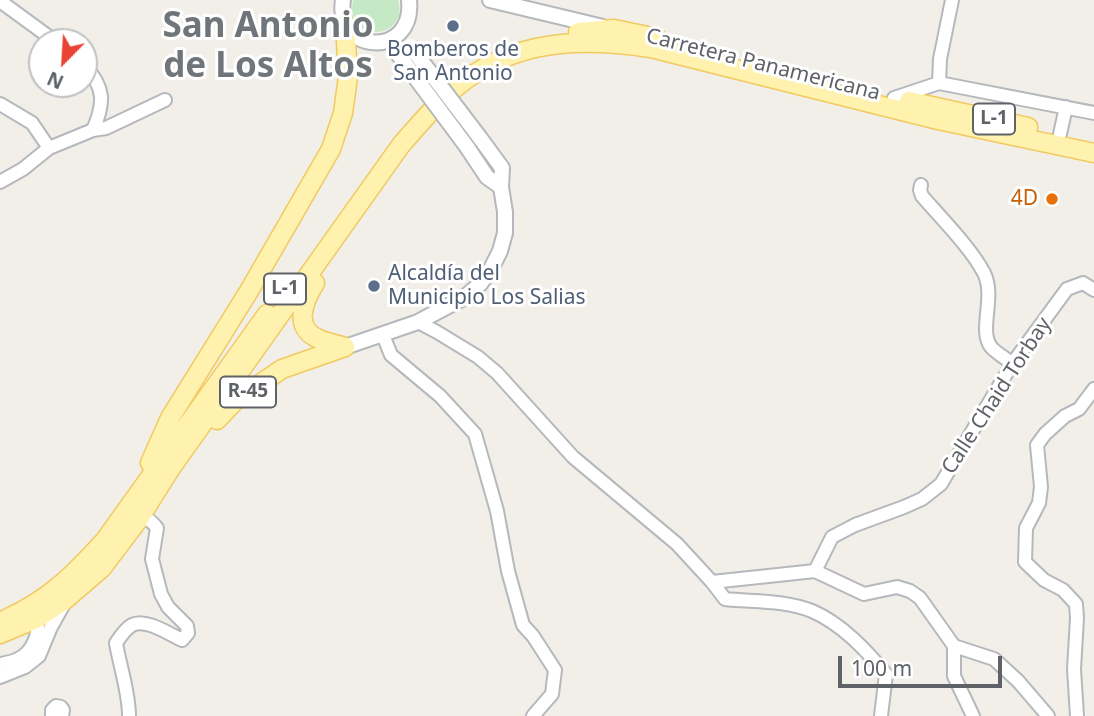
<!DOCTYPE html>
<meta charset="utf-8">
<style>
body{margin:0}
#map{position:relative;width:1094px;height:716px;overflow:hidden;background:#f1efe8;font-family:"Noto Sans",sans-serif}
canvas{display:block}
.north{position:absolute;left:28px;top:28px;width:70px;height:70px;box-sizing:border-box;background:#fff;border:2px solid #bfc1c3;border-radius:50%;rotate:204deg;font-size:19px;font-weight:700;line-height:28px;text-align:center;color:#5f6368}
.north::after{content:'';display:block;margin:auto;width:24px;height:32px;background:#ea4335;clip-path:polygon(50% 0,100% 100%,50% 72%,0 100%)}
.scale{position:absolute;left:838px;top:656px;width:164px;height:32px;box-sizing:border-box;border:4px solid #5f6368;border-top:0;padding-left:9px;font-size:21px;line-height:24px;white-space:nowrap;color:#5f6368;-webkit-text-stroke:5px #fff;paint-order:stroke}
</style>
<div id="map">
<canvas width="1094" height="716"></canvas>
<div class="north">N</div>
<div class="scale">100 m</div>
</div>
<script>
const ctx = document.querySelector('canvas').getContext('2d');
ctx.lineJoin = 'round';
function fill(path, color) {
  ctx.fillStyle = color;
  ctx.fill(path, 'evenodd');
}
function stroke(path, color, width, dash) {
  ctx.strokeStyle = color;
  ctx.lineWidth = width;
  ctx.lineCap = dash ? 'butt' : 'round';
  ctx.setLineDash(dash || []);
  ctx.stroke(path);
}
function label(font, color, halo, rows, align = 'center') {
  ctx.font = font + ' "Noto Sans",sans-serif';
  ctx.lineWidth = 6;
  ctx.setLineDash([]);
  ctx.textBaseline = 'middle';
  ctx.strokeStyle = halo;
  ctx.fillStyle = color;
  for (const [text, x, y, turn = 0] of rows) {
    ctx.save();
    ctx.translate(x, y);
    ctx.rotate((+turn || 0) * Math.PI / 180);
    ctx.textAlign = isNaN(turn) ? turn : align;
    if (halo) ctx.strokeText(text, 0, 0);
    ctx.fillText(text, 0, 0);
    ctx.restore();
  }
}
fill(new Path2D(`
 M353,0h45c12,40 -54,45 -45,0z`), '#c5e8c5');
const minor = new Path2D(`
 M0,1l56,41
 M939,83l155,30
 M894,98l45,-15 1,-24 12,-59
 M0,104l32,19 17,25
 M93,130l13,-2 59,-28
 M1060,134l6,-27
 M0,182l23,-13 26,-21 44,-18c12,-27 12,-43 -9,-65
 M921,185l-1,5 2,6c19,22 49,52 62,77 12,24 -6,57 7,74 5,6 15,11 21,17
 M418,322l19,10 41,25 19,16 76,84 104,87 35,38 13,17c28,3 60,1 87,12 30,13 54,39 74,63l-5,42
 M383,335l8,20 49,41 35,38 22,77 11,60 15,54 10,11 22,34 -3,24 -19,22
 M815,571l49,23 33,-7 13,4 10,7 34,48v30l19,40
 M712,582l103,-11 17,-34 23,-12 49,-18 18,-8 19,-15 71,-120 55,-75 16,-6 11,7
 M954,646l40,13 24,22 30,35
 M0,664c6,-1 13,-2 18,-5 15,-7 21,-25 20,-41
 M0,677l25,-10 14,-11 12,-29 14,-25
 M52,716v-6l4,-4 5,1 2,3 -1,6
 M129,716c0,-24 -9,-49 -13,-73 4,-6 9,-14 16,-18 14,-7 37,9 50,15l6,-7 -1,-7 -19,-19 -7,-13 -9,-35 5,-31c-5,-6 -9,-11 -18,-9
 M1077,716l-3,-47 3,-51 -1,-14 -13,-14 -19,-10 -19,-18 1,-34 13,-25 2,-16 -4,-42 8,-11 20,-18 14,-7 15,-20`);
const tertiary = new Path2D(`
 M343,0c-9,54 72,59 66,0
 M490,0l113,27
 M467,147l20,30 14,10
 M345,347l73,-25 47,-25 15,-13 11,-15 9,-18 5,-18v-21l-4,-25 1,-19 -22,-30`);
const primary = new Path2D(`
 M578,32l36,-3 43,9
 M909,101l119,26
 M315,283c-11,18 -23,45 4,56 8,4 18,5 26,8
 M217,420l18,-19 47,-32 63,-22
 M150,463l20,-45 79,-127 82,-142 12,-36 5,-36 -3,-53
 M6,619c44,-20 67,-44 99,-79l162,-226
 M0,634l38,-16 28,-19 36,-31 37,-49 32,-51 230,-323c22,-25 45,-53 73,-71 54,-36 116,-35 177,-26l287,72 156,33`);
stroke(minor, '#b5b8bc', 16);
stroke(tertiary, '#b5b8bc', 18);
stroke(primary, '#f2c960', 21);
stroke(minor, '#fff', 12);
stroke(tertiary, '#fff', 14);
stroke(primary, '#fff2af', 18);
const tertiaryBridge = new Path2D(`
 M410,46l70,92
 M398,54l69,93`);
stroke(tertiaryBridge, '#b5b8bc', 18, []);
stroke(tertiaryBridge, '#fff', 14);
for (const [x, y, r, color] of [
 [453,26,7,"#5c6f8a"],
 [1052,199,7,"#e8710a"],
 [374,286,7,"#5c6f8a"]
]) {
  const dot = new Path2D();
  dot.arc(x, y, r, 0, 2 * Math.PI);
  ctx.fillStyle = color;
  ctx.fill(dot);
  stroke(dot, '#fff', 2.5);
}
for (const [x, y, w] of [
 [994,119,42],
 [285,289,42],
 [248,392,56]
]) {
  const box = new Path2D();
  box.roundRect(x - w / 2, y - 15.5, w, 31, 5);
  ctx.fillStyle = '#fff';
  ctx.fill(box);
  stroke(box, '#5f6368', 2);
}
label('bold 19px', '#5f6368', null, [
 ["L-1",994,119],
 ["L-1",285,289],
 ["R-45",248,392]
]);
label('21px', '#4e5e75', '#fff', [
 ["Bomberos de",453,50],
 ["San Antonio",453,74],
 ["Alcaldía del",388,274,"left"],
 ["Municipio Los Salias",388,298,"left"]
]);
label('21px', '#5f6368', '#fff', [
 ["Carretera Panamericana",763,65,14],
 ["Calle Chaid Torbay",997,396,-57]
]);
label('21px', '#c56008', '#fff', [
 ["4D",1038,199]
], 'right');
label('bold 35px', '#70757a', '#fff', [
 ["San Antonio",268,27],
 ["de Los Altos",268,67]
]);
</script>
